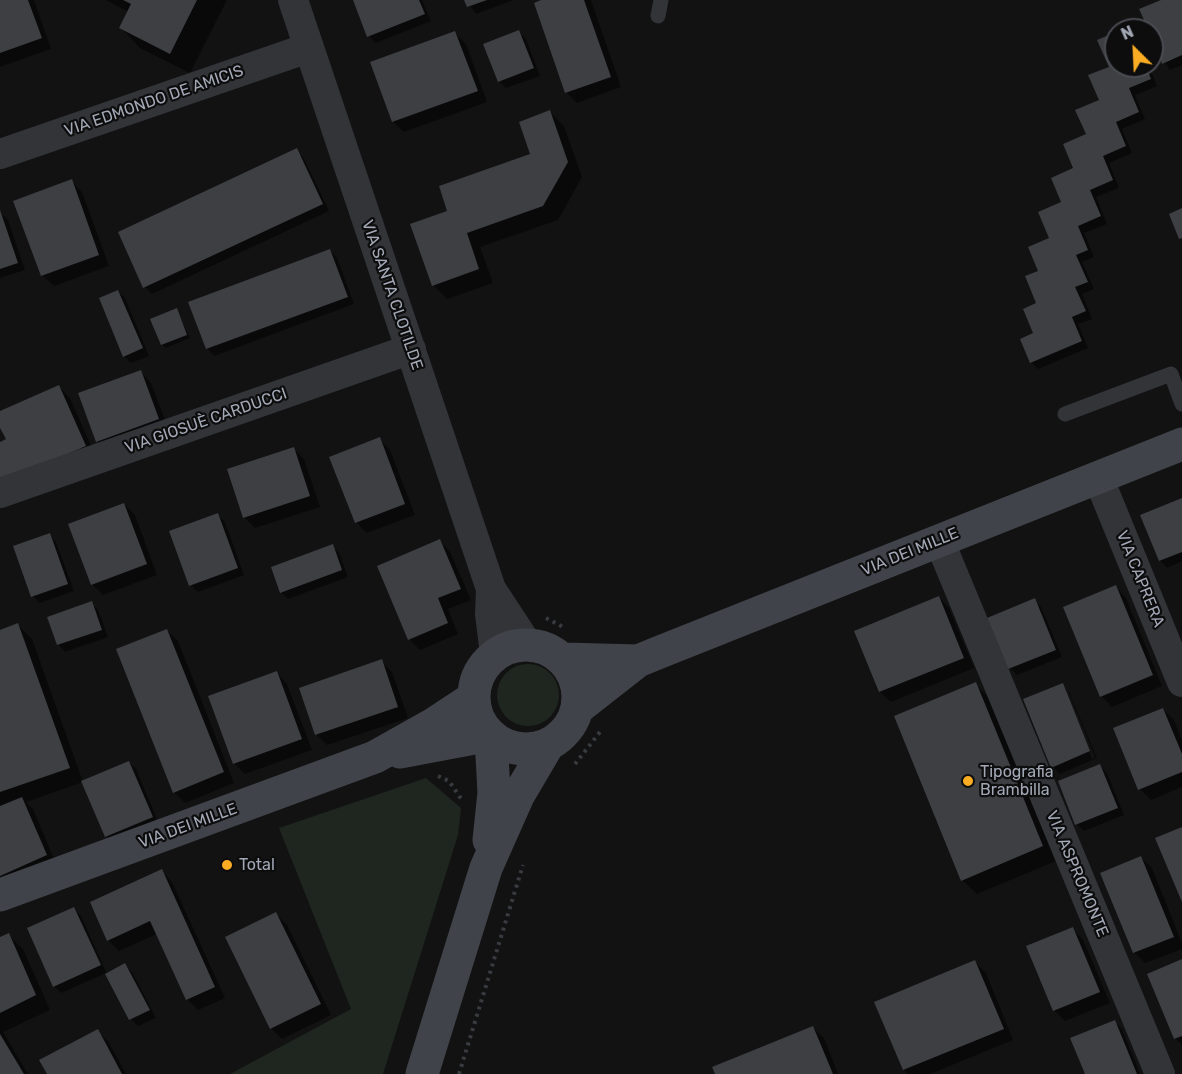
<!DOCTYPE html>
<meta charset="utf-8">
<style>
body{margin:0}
#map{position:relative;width:1182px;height:1074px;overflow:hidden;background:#121213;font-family:Rubik,sans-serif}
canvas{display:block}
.north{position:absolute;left:1104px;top:18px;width:60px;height:60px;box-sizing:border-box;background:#0d0d0e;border:2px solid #494b51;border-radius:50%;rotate:336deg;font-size:16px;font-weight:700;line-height:24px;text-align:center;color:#a2a8b5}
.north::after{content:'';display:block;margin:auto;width:21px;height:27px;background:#faad23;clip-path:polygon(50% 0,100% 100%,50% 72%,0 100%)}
</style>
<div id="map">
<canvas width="1182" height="1074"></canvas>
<div class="north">N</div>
</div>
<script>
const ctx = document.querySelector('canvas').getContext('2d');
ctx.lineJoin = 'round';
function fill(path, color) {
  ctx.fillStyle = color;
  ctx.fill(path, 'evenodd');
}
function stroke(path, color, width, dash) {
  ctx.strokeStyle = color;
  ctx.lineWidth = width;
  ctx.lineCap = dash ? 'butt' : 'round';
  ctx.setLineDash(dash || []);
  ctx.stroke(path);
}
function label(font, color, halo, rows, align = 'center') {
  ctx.font = font + ' Rubik,sans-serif';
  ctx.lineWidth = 4.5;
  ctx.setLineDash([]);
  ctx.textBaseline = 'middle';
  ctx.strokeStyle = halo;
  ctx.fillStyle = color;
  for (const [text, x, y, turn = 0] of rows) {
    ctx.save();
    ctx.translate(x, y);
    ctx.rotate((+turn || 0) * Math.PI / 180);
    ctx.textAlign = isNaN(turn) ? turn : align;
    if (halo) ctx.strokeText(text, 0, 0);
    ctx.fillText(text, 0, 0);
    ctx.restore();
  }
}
fill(new Path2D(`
 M497 695a31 31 0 1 1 62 0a31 31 0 1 1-62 0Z
 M426,778l35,30 -3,27 -75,239h-153l121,-65 -72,-181z`), '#1e261f');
fill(new Path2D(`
 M0,0h34l17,49 -51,18z
 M106,0h121l-37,73 -50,-25 -19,-20 8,-16z
 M354,0h68l9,21 -55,22 -7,-7z
 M466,0h48l-38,14z
 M546,0h45l30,87 -44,16 -11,-11z
 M1165,0h17v65l-12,5 -10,-15 -8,4v-29h-29l23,-9z
 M519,32l7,7 14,37 -34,12 -7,-7z
 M455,33l11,11 21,58 -83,30 -11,-10z
 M1116,33v33h33l8,20 -22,9 10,24 -23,10 10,24 -23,10 10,25 -23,9 11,27 -23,9 10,24 -12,5 12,27 -12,5 10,25 -14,5 10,24 -50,21 -7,-7 9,-90 61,-171 10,-33z
 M550,112l14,14 18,51 -24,43 -78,27 13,36 -46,16 -14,-14 16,-73 83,-57z
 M296,150l7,7 26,54 -177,83 -7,-7z
 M71,181l11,11 27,74 -55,20 -11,-10 -28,-74z
 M0,213l8,7 17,50 -25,8z
 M330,250l7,8 17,46 -140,52 -7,-8z
 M118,291l7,7 24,58 -18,7 -7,-7z
 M176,310l14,28 -24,10 -4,-4z
 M141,372l10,11 18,47 -61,22 -11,-11z
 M59,387l11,11 26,59 -96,-14 8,-3 -8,-15v-13z
 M379,439l11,11 25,65 -48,18 -11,-11z
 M293,448l11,11 16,48 -65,21 -10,-10 -16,-48z
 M1182,499v62l-15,7 -7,-8z
 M124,504l11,11 22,60 -54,20 -11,-11z
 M218,515l7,7 19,53 -46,17 -7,-7z
 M49,535l7,7 18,49 -34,12 -7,-7z
 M440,541l10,11 21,48 -23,9 10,25 -38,16 -11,-11z
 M332,546l7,7 9,24 -60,22 -7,-7z
 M1116,587l10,11 36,88 -50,21 -11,-11z
 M939,597l10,11 25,60 -83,34 -11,-10 -24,-60z
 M1034,600l7,7 21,50 -45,18 -7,-7z
 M91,603l7,7 10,27 -43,15 -7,-8z
 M18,625l14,14 51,143 46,-20 7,7 23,55 -46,19 -7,-7 -23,-54 -57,20 7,7 24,57 -57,14v-249z
 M167,630l11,11 56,142 -49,20 -11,-11z
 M381,661l11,11 16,46 -81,27 -11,-11z
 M277,673l10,11 25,66 -67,24 -11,-11z
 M975,684l15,15 66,162 -79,33 -15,-14z
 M1062,685l7,7 28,66 -37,16 -7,-7zM1064,691h4l27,66 -3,2z
 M1163,709l11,11 8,21v46l-31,13 -11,-11z
 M1100,766l7,7 17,42 -40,16 -7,-7z
 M1141,858l11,10 30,75v6l-37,14 -10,-10 -33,-79z
 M162,871l10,11 53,116 -27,12 -11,-11 -30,-65 -38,17 -11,-11z
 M74,909l7,7 26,58 18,-9 7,7 24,46 -18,8 -7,-7 -25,-46 -45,20 -7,-7z
 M276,914l11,11 44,90 -49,24 -11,-11z
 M1073,929l10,11 27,63 -45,18 -10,-10 -27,-64z
 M8,935l15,14 27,61 -47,22 25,42h-28v-135z
 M1182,961v84l-7,-7z
 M975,962l11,11 27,67 -83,34h-22l-4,-4z
 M1115,1022l7,7 18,45h-54z
 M813,1028l11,10 14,36h-121z
 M97,1031l11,10 18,33h-77z`), '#0007');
fill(new Path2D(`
 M0,0h28l14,38 -42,15z
 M123,0h74l-27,54 -51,-26 12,-24z
 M353,0h66l6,14 -58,23z
 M464,0h23l-20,7z
 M541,0h43l27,77 -46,16 -31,-90z
 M1161,0h21v55l-20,9 -7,-17 -3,2v-19h-32l24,-10 -5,-11z
 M519,30l15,38 -36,14 -15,-38z
 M455,31l23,60 -86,31 -22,-60z
 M1116,32v34h30l5,13 -22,9 10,24 -23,10 10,24 -23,10 10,24 -23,10 11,26 -23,10 10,24 -12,5 12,27 -13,5 11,24 -14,6 10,24 -52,22 -10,-24 13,-6 -10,-24 13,-6 -11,-27 13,-5 -10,-24 21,-9 -11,-26 23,-10 -10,-24 22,-10 -10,-24 23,-10 -11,-24 24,-10 -11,-25 21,-8 -12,-27z
 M550,110l18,52 -25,44 -76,27 12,36 -47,17 -22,-62 37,-13 -8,-25 91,-32 -11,-32z
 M297,148l26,56 -180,84 -25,-56z
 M72,179l27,76 -58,21 -28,-75z
 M1182,208v30l-3,1 -10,-25z
 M0,210l18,53 -18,6z
 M330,249l18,48 -142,52 -18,-47z
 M118,290l25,58 -20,9 -24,-59z
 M177,308l10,27 -26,10 -11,-26z
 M141,370l18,49 -63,23 -18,-49z
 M59,385l27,61 -86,37v-41l6,-3 -6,-11v-17z
 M380,437l25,67 -50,19 -26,-66z
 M294,447l16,49 -67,22 -16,-49z
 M1182,498v54l-23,9 -19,-46z
 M124,503l23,61 -56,21 -23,-61z
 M218,513l20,55 -49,18 -20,-55z
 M50,533l18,51 -37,13 -18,-51z
 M440,539l21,50 -23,9 10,25 -40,17 -31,-74z
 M333,544l9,26 -62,23 -9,-26z
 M1116,585l37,90 -53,22 -37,-90z
 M939,596l25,62 -85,34 -25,-61z
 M1035,598l21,52 -48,19 -21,-51z
 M92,601l10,29 -45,15 -10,-28z
 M18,623l52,145 -70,24v-162z
 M167,629l57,143 -51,21 -57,-144z
 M382,659l16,48 -83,28 -16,-47z
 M277,671l25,68 -69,25 -25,-68z
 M976,682l67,164 -82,35 -67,-165z
 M1063,683l27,68 -39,17 -28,-69z
 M1163,708l19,46v18l-44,18 -25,-62z
 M129,761l24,56 -48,20 -24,-56z
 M1100,764l18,44 -43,17 -17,-44z
 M22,797l25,58 -47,21v-70z
 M1182,827v75l-27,-64z
 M1141,856l33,81 -41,16 -33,-80z
 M162,869l53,118 -29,13 -36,-79 -43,20 -17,-39z
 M74,907l27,58 -48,22 -26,-59z
 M276,912l45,92 -51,25 -45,-92z
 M1073,927l27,65 -47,19 -27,-65z
 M9,933l27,62 -36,18v-76z
 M1182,959v77l-8,3 -27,-65z
 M975,960l29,69 -101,41 -29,-68z
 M125,963l25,47 -21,10 -24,-46z
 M1115,1020l22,54h-52l-15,-36z
 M813,1026l20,48h-118l-3,-7z
 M98,1029l24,45h-75l-8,-14z
 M0,1034l24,40h-24z`), '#3e3f43');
stroke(new Path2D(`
 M546,618l17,9
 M575,764l25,-32
 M438,776l11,5 13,19
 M459,1074l64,-209`), '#383b3f', 4, [3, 4.5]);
stroke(new Path2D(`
 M658,16l3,-16
 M1065,414l106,-40 11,30`), '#323438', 15);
stroke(new Path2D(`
 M293,0l198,589 36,55
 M0,154l308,-106
 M1098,477l84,205
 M0,493l411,-144
 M939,540l221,534
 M491,589l-1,25 5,40`), '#323438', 30);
stroke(new Path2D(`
 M474 697a52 52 0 1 1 104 0a52 52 0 1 1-104 0Z
 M563,659l75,2
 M578,708l60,-47 17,-7 527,-210
 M400,752l90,-17
 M489,840l5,-47 -3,-56
 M0,895l375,-138 57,-32 41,-27
 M422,1074l64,-206 32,-72 30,-51`), '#404349', 33);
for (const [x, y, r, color] of [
 [968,781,6,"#faad23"],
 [227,865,6,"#faad23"]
]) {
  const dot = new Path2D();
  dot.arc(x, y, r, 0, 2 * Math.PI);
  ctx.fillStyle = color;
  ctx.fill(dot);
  stroke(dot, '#0d0d0e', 2);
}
label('16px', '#a2a8b5', '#0d0d0e', [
 ["VIA EDMONDO DE AMICIS",154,101,-19],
 ["VIA SANTA CLOTILDE",392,295,71],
 ["VIA GIOSUÈ CARDUCCI",206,421,-19],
 ["VIA DEI MILLE",910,552,-22],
 ["VIA CAPRERA",1140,579,68],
 ["VIA DEI MILLE",188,826,-20],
 ["VIA ASPROMONTE",1077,874,67]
]);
label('16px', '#a2a8b5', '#0d0d0e', [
 ["Tipografia",980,772],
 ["Brambilla",980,790],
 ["Total",239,865]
], 'left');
</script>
